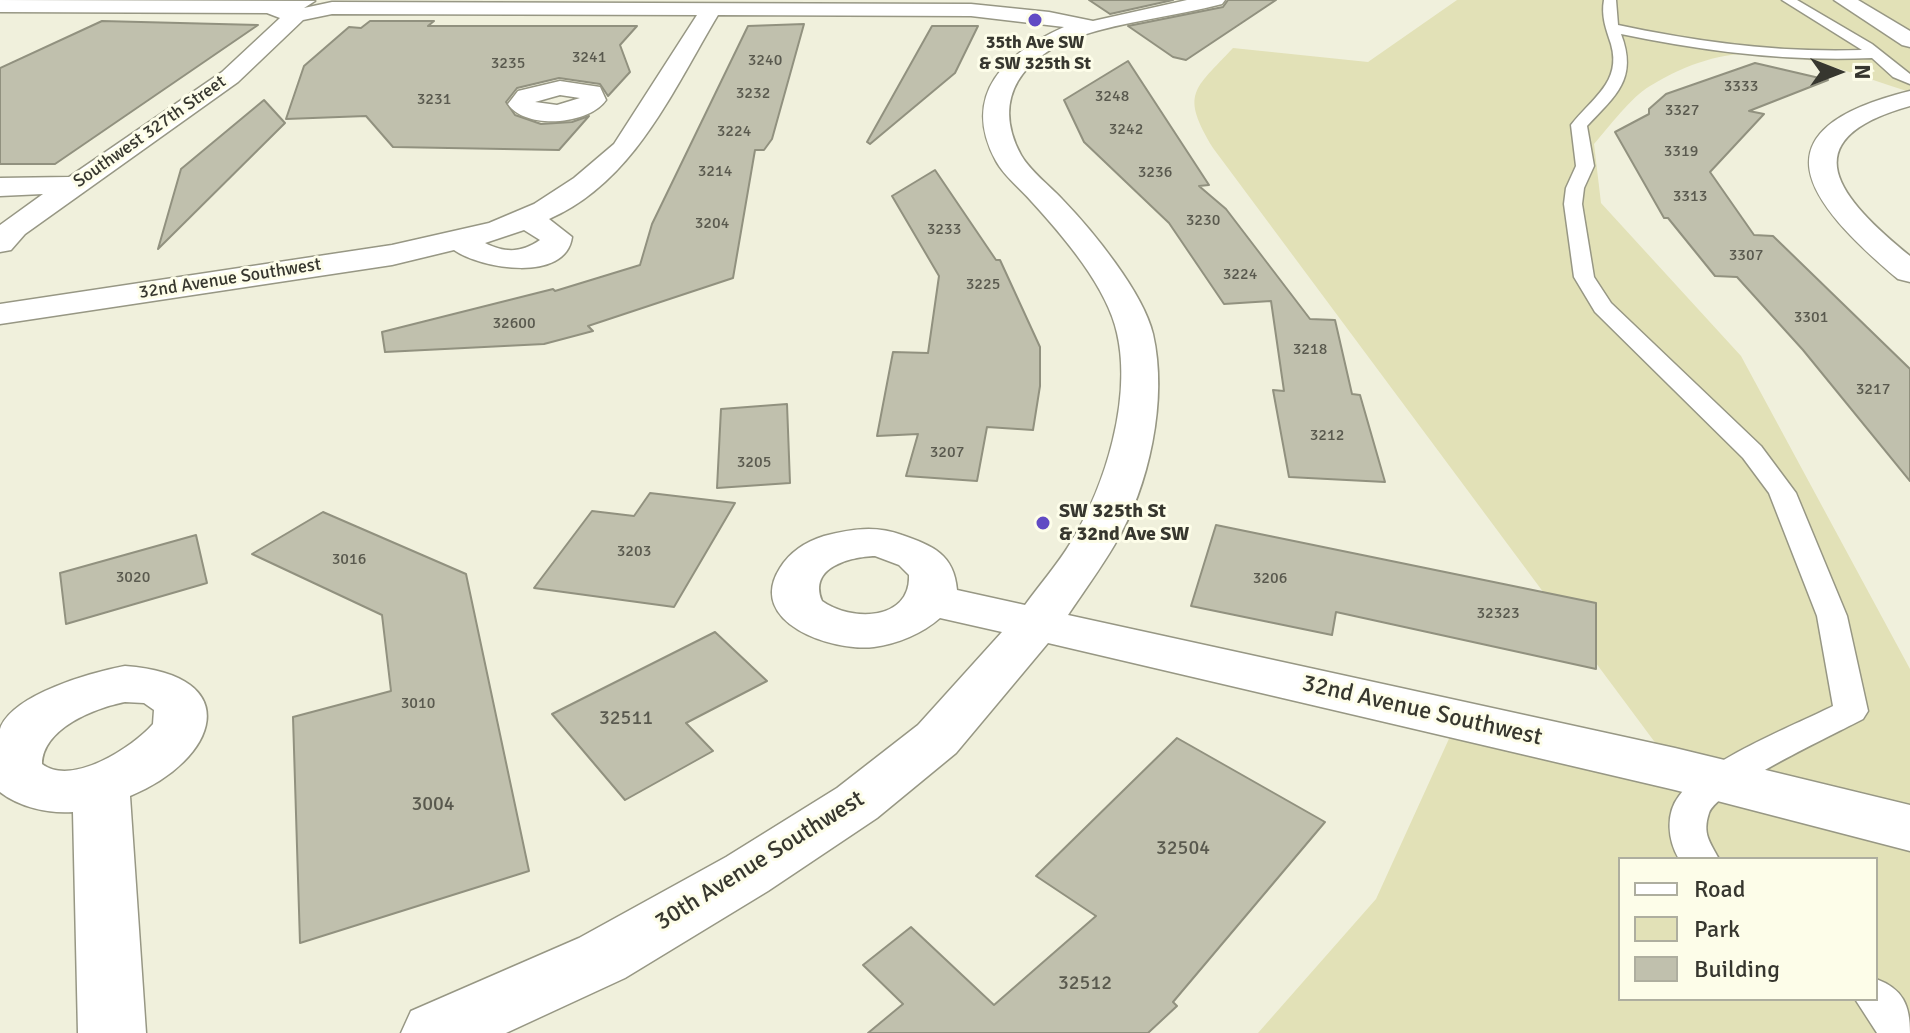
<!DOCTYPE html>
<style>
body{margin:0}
#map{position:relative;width:1910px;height:1033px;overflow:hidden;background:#f0f0dc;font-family:Signika,sans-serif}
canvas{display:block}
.legend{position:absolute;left:1618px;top:857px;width:260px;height:144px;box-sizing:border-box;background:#fdfde9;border:2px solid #aeae9f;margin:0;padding:10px 14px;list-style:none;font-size:24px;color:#37372f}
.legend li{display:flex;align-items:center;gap:16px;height:40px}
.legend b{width:40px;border:2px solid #aeae9f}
.north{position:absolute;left:1798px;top:32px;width:80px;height:80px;-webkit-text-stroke:6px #fdfde9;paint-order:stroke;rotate:90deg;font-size:22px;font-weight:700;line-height:32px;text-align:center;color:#37372f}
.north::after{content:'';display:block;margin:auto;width:28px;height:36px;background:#37372f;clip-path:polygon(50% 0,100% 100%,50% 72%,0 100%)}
</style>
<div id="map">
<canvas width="1910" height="1033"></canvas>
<ul class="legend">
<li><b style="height:10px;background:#fff"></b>Road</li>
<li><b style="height:22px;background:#e2e1b7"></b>Park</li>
<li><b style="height:22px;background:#c0c0ad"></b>Building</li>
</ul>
<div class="north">N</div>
</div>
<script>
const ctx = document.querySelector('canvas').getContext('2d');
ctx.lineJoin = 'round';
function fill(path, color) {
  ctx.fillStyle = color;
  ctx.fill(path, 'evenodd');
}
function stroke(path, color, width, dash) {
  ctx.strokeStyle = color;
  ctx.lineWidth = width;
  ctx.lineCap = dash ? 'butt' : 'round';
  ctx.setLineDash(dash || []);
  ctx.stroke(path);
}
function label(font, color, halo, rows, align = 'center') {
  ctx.font = font + ' Signika,sans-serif';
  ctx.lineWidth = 6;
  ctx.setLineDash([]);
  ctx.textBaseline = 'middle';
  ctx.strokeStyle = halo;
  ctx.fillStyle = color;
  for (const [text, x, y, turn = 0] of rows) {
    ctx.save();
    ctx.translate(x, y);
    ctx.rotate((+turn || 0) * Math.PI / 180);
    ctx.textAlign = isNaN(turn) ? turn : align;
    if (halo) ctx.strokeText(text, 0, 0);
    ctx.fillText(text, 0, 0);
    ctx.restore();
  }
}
fill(new Path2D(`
 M1457,0h453v92c-99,-31 -161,-66 -260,-6 -19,11 -41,41 -56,58l7,59 140,153 169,313v364h-652l118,-134 82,-180 216,49 -461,-620c-33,-55 -19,-58 20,-100l135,14zM1620,859h256v140h-256z`), '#e2e1b7');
const building = new Path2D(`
 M1089,0h84l-63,14z
 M1228,0h48l-90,60 -13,-3 -45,-31 95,-19z
 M102,21l156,4 -203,139h-55v-96z
 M370,21h64l-6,5h209l-17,19 10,27 -22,24 -8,-12 -41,-6 -42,10 -11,14 9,13 26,9 31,-2 17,-6 -30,34 -166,-3 -27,-31 -80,3 18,-53 45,-39 12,1z
 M804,24l-32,115 -8,11h-9l-22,128 -145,48 5,5 -49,13 -159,8 -3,-20 171,-43 2,2 85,-26 12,-41 96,-198z
 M932,26h46l-23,47 -85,71 -3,-2z
 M1128,61l81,124 -10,1 27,23 84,110 25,1 17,74 8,1 25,87 -96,-5 -16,-87 11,1 -13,-90 -47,3 -55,-81 -85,-81 -20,-42z
 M1755,63l73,17 -79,31 15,3 -54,58 44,63 19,1 137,133v112l-107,-131 -66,-73 -22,-1 -47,-58h-4l-49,-86 34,-18v-5l17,-15z
 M264,100l21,23 -127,126 23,-80z
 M935,170l61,90h4l40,87v39l-7,44 -46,-3 -10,54 -71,-5 12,-42 -41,2 16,-84 35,1 11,-77 -47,-80z
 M787,404l3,79 -73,5 4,-79z
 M650,493l85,10 -61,104 -140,-19 58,-77 42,5z
 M323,512l143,62 63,297 -229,72 -7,-226 98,-26 -9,-76 -130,-61z
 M1216,525l380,78v66l-260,-57 -4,23 -141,-29z
 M196,535l11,48 -141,41 -6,-51z
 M715,632l52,49 -81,42 27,28 -88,49 -73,-86z
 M1177,738l148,84 -152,180 4,4 -29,27h-280l35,-29 -40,-39 48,-38 83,78 102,-89 -60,-40z`);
fill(building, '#c0c0ad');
stroke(building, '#91917f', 2);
const service = new Path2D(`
 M1604,0h12l2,25c79,17 164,28 244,25l-80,-50h15l75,44 38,30v10l-17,-7 -21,-19c-83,4 -170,-7 -251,-24 17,45 -5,61 -34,92l7,40 -10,22 -2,16 12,73 17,26 150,143 35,47 51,123 21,95 -5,8c-28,15 -145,69 -154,94 -7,21 1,29 10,46h-40c-11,-18 -14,-45 0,-63 27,-36 112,-69 154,-90l-16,-90 -48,-123 -26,-35 -148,-146 -21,-35 -10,-73 2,-16 10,-22 -5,-41c21,-27 51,-43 40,-81 -5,-15 -10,-28 -7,-44z
 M1876,979c27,10 34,26 34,54h-33l-22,-34h21z`);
const minor = new Path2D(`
 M0,0l315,1 -11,7 28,-6 639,2 78,8 44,9 94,-21h38l-3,4c-46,12 -97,17 -142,32 -56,20 -90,61 -59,119 9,16 29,31 41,44 30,31 81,93 91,135 15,66 -4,153 -38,210 -14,24 -31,47 -47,71l607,133 235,57v46l-235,-61 -627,-147 -92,110 -79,65 -109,73 -143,87 -119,55h-105l10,-22 168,-73 147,-81 111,-69 81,-63 84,-93 -62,-14c-17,15 -42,26 -66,29 -41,5 -129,-24 -94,-79 10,-16 25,-26 44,-32 26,-7 52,-11 78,-1 31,11 52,19 55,55l68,15c15,-21 33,-41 46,-63 35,-57 61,-144 46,-209 -10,-46 -54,-97 -85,-131 -11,-13 -28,-26 -36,-41 -36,-67 10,-108 68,-134l-93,-11 -253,-1c-45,75 -84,167 -169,204l23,18c-6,46 -91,32 -118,13l-62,15 -392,59v-20l392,-59 97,-22 45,-19 40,-26 40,-34 83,-129 -365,-1 -29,6 -65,62 -213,152 -14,16 -11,2v-27l43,-31 -43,2v-18l69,-1 153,-105 58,-54 -13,-5 -267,-1zM524,230l16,10c-19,13 -35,13 -55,3zM875,556l24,9 10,10c2,46 -58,47 -87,26 -14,-34 28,-44 53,-45z
 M560,81l40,6 6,13c-17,25 -81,30 -98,4l10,-13zM560,95l20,3 -23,7 -22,-3z
 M1910,91v15c-122,34 -70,93 0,150v26l-12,-3c-92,-78 -147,-149 12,-188z
 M125,666c123,9 93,94 5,130l16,237h-68l-5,-221c-24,2 -54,-5 -73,-20 0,-16 0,-49 0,-63 12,-35 93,-57 125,-63zM125,702l19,1 10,7 -1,14c-20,23 -81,63 -111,40 1,-36 53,-56 83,-62z`);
const secondary = new Path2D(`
 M1834,0h24l52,31v16l-8,-2z`);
stroke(service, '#979784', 3);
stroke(minor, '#979784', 3);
stroke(secondary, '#979784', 3);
fill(service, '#fff');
fill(minor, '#fff');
fill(secondary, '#fff');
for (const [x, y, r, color] of [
 [1035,20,8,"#614bc4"],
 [1043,523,8,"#614bc4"]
]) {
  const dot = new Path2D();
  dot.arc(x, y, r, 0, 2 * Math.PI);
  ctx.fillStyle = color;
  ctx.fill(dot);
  stroke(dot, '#fdfde9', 3);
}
label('16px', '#59594e', null, [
 ["3241",589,58],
 ["3240",765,61],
 ["3235",508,64],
 ["3333",1741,87],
 ["3232",753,94],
 ["3248",1112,97],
 ["3231",434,100],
 ["3327",1682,111],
 ["3242",1126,130],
 ["3224",734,132],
 ["3319",1681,152],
 ["3214",715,172],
 ["3236",1155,173],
 ["3313",1690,197],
 ["3230",1203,221],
 ["3204",712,224],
 ["3233",944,230],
 ["3307",1746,256],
 ["3224",1240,275],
 ["3225",983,285],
 ["3301",1811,318],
 ["32600",514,324],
 ["3218",1310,350],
 ["3217",1873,390],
 ["3212",1327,436],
 ["3207",947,453],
 ["3205",754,463],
 ["3203",634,552],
 ["3016",349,560],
 ["3020",133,578],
 ["3206",1270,579],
 ["32323",1498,614],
 ["3010",418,704]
]);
label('bold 18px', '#37372f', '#fdfde9', [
 ["35th Ave SW",1035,43],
 ["& SW 325th St",1035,64]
]);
label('18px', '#37372f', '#fdfde9', [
 ["Southwest 327th Street",150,132,-35],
 ["32nd Avenue Southwest",230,279,-9]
]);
label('bold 20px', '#37372f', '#fdfde9', [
 ["SW 325th St",1059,512],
 ["& 32nd Ave SW",1059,535]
], 'left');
label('20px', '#59594e', null, [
 ["32511",626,719],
 ["3004",433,805],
 ["32504",1183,849],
 ["32512",1085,984]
]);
label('24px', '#37372f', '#fdfde9', [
 ["32nd Avenue Southwest",1422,711,13],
 ["30th Avenue Southwest",760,861,-32]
]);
</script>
